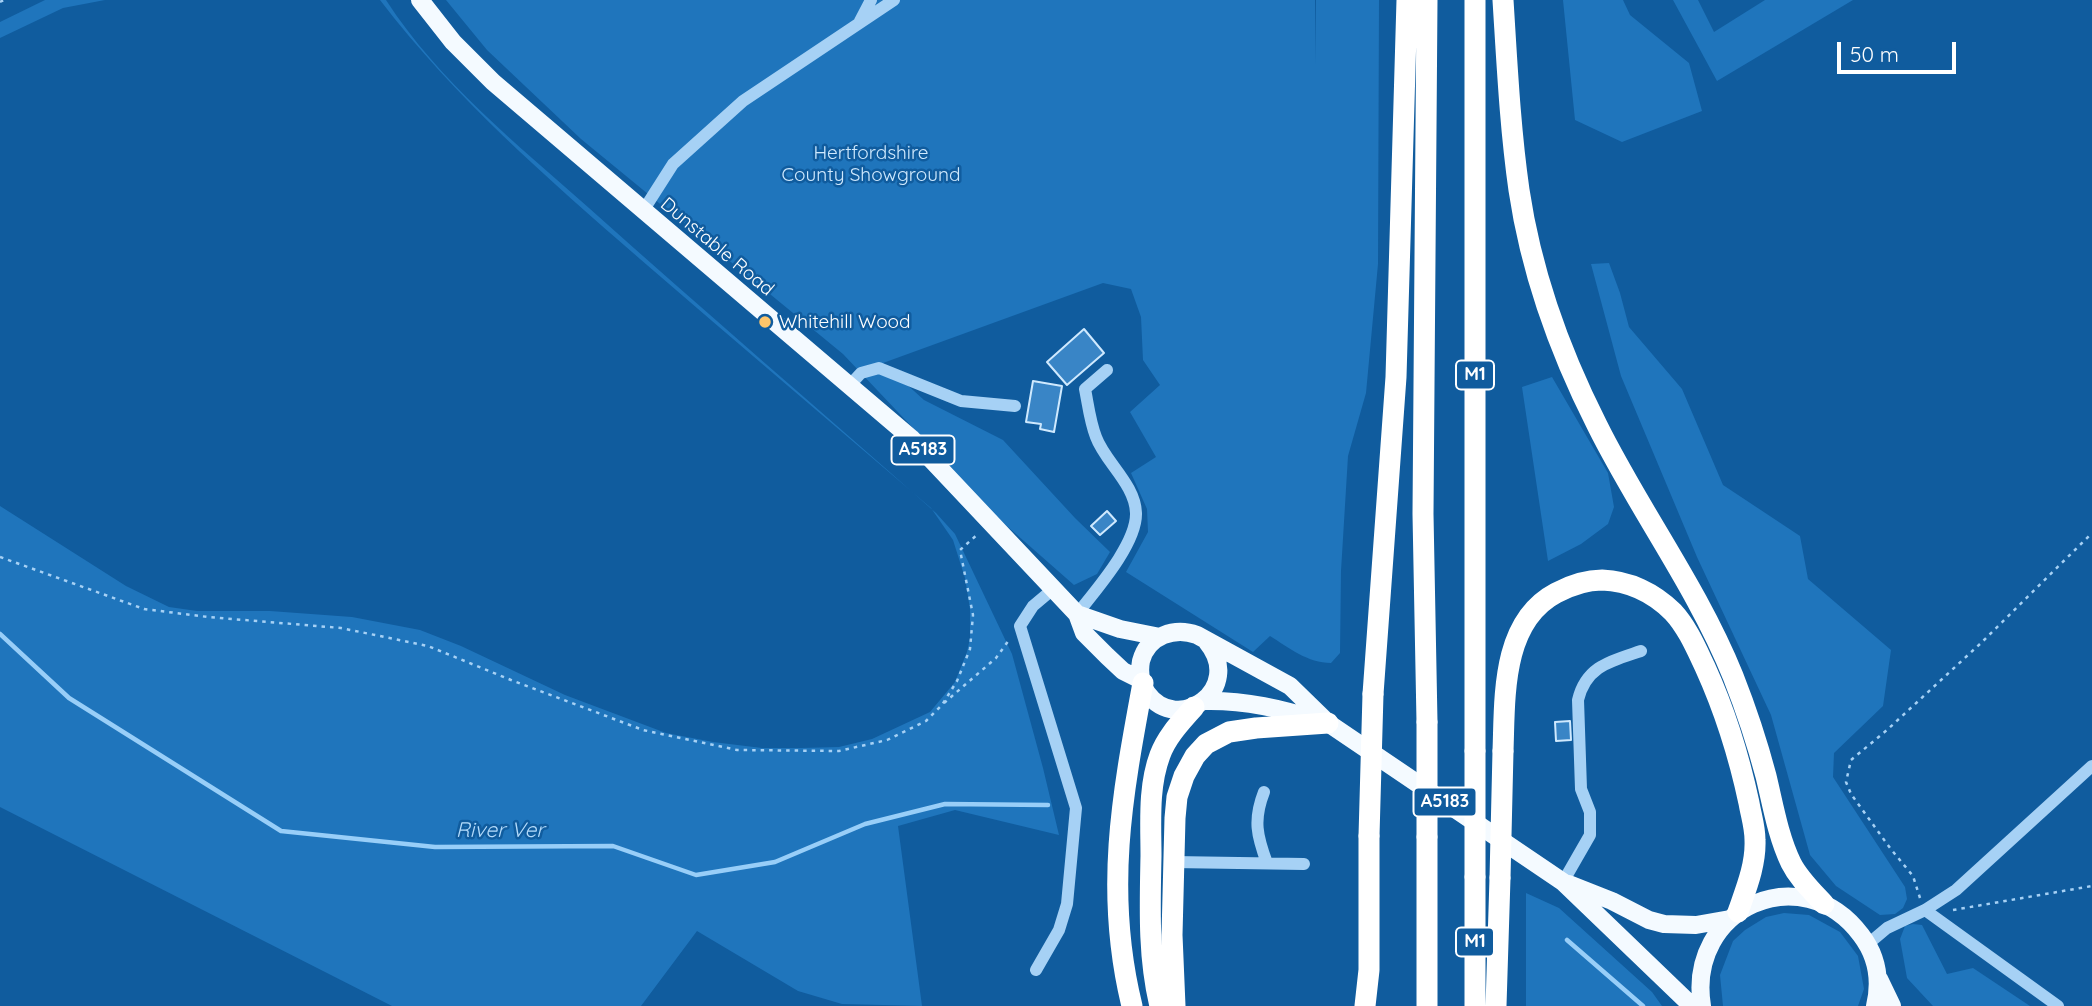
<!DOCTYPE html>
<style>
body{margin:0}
#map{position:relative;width:2092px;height:1006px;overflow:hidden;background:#105c9e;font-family:Quicksand,sans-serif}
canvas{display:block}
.scale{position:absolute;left:1837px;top:42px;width:119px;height:32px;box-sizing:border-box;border:4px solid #fff;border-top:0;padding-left:9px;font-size:21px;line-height:24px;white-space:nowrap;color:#fff;-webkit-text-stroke:5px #105c9e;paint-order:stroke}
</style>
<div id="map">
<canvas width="2092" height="1006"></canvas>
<div class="scale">50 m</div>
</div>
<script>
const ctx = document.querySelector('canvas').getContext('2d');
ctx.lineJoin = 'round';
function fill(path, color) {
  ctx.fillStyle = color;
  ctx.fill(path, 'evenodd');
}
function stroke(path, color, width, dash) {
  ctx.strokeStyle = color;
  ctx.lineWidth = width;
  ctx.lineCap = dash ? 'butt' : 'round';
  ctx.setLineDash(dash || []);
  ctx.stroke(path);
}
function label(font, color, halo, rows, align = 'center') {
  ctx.font = font + ' Quicksand,sans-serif';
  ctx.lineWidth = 5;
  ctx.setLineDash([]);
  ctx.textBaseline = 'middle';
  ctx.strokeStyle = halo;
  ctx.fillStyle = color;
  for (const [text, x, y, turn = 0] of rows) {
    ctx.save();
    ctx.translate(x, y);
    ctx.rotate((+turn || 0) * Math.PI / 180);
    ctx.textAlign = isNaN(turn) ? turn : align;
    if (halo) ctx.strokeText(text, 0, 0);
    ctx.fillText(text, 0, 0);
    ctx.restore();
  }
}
fill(new Path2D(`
 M45,0h60l-42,8 -63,30v-16z
 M380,0h6c53,82 131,144 203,208 115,103 232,203 347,305l19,21 57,120 31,114 16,67 -104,-25 -57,16 24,180 -80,-2 -44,-13 -101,-60 -56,75h-249l-392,-199v-301l126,80 43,21 28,4h73l82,6 68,13 41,16 104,49 101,38 47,9 49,6h39l38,-1 33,-8 58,-27 25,-30 12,-30 3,-14v-29l-5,-31 -12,-38 -22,-32c-97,-83 -195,-166 -291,-249 -93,-81 -185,-161 -260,-259z
 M446,0h869v64l1,-64h63l-1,264 -12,129 -18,63 -7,115 -1,82 -9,10c-23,0 -42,-15 -61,-27l-17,16 -127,-80 22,-40 -1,-23 -16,-36 25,-16 -26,-45 30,-27 -17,-25 -2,-43 -10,-28 -28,-6 -220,80 41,37 79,40 72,78 35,34 -13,22 -23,11 -74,-65 -157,-166 -262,-215 -94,-89z
 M1563,0h60l7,15 59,48 13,48 -80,31 -47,-22z
 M1673,0h25l16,32 51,-32h88l-136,81z
 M1609,263l11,30 9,34 53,62 41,96 77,51 8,43 83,71 -8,56 -49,47 -1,24 72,110 2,12 -4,9 -8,6 -15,1 -44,-29 -26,-31 -39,-140 -74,-158 -76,-181 -30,-112z
 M1552,377l56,96 6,34 -6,17 -27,20 -33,17 -26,-174z
 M1526,893l33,15 93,84 10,14h-136z
 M1784,913l25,2 31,17 18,24 6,33 -6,17h-135l-3,-31 13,-34 12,-11 21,-13z
 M1913,924l9,1 25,49 26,-6 57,38h-97l-26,-28 -7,-39 5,-13z`), '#1f75bc');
stroke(new Path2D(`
 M0,634l69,64 212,133 154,16 178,-1 83,29 79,-13 90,-38 80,-20 103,1
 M1567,940l76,66`), '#98cef8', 4.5);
const building = new Path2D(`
 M1084,329l20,24 -37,32 -20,-23z
 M1033,381l29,5 -8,46 -14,-3 1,-5 -15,-2z
 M1107,511l9,10 -16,14 -9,-9z
 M1570,721l1,19 -15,1 -1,-19z`);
fill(building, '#3985c6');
stroke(building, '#cfe9fe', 2);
stroke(new Path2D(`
 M0,2l4,-2
 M0,557l144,52 64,8 133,11 87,18 83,34 132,50 94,20 102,1 48,-11 39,-19 16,-16 15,-24 13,-32 3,-34 -13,-65 19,-17
 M944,703l52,-45 13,-18
 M1920,898l-7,-22 -23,-28 -39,-54 -5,-12 5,-22 36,-30 94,-87 111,-110
 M1953,910l139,-24`), '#a6d1f5', 2.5, [3.5, 5]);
stroke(new Path2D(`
 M860,21l11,-21
 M643,211l30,-47 70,-63 151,-101
 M850,385l11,-12 18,-5 82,33 54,5
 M1077,614c18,-23 60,-70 59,-101 -1,-29 -31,-51 -40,-76 -6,-15 -8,-33 -11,-48l22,-19
 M1264,792c-11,28 -7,44 3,71
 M1173,862l131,2
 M1563,882l27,-47v-23l-9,-23 -3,-89c8,-34 33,-39 63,-49
 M1925,910l133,96
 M1868,944l19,-16 38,-18 31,-20 136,-124
 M1036,970l23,-40 8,-26 9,-96 -56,-182 13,-20 19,-16`), '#a6d1f5', 12);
stroke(new Path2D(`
 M420,0l33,42 40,40 418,356 166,176 7,19 23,23 16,15 18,9
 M1077,614l43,15 40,8
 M1207,642c38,46 -29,94 -60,51 -6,-9 -8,-21 -6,-32 7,-26 34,-34 56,-26l93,51 38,37 235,159 129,124
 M1204,701c42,-1 78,8 117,20
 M1569,884l43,17 37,19 15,4 32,1 34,-6
 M1879,979l13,27
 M1702,1006c-16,-98 100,-150 159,-71 16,21 20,46 14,71`), '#f4faff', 18);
stroke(new Path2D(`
 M1427,0l-4,514 4,208
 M1475,0v751
 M1503,0c4,63 7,127 16,190 12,81 41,162 78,235 42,85 100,162 136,251 13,33 24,66 33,100 7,29 12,60 25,87 8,16 21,28 33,41
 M1373,694l23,-317 11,-377
 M1503,751c2,-53 -2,-129 53,-158 15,-8 29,-13 46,-13 27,1 52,13 71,32 14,15 23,36 32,55 20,44 34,89 44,136 2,12 6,24 6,37 1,25 -9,49 -17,72
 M1427,837v169
 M1475,877v129
 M1132,1006c-28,-114 -10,-210 11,-323
 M1160,1006c-12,-49 -10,-100 -9,-150 0,-33 -3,-69 9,-101 7,-19 21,-33 34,-48
 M1175,1006l-3,-71 3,-117 2,-21 7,-21 11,-20 11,-12 23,-12 27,-4 72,-5
 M1365,1006l4,-36v-134
 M1496,1006l4,-128`), '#fff', 21);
stroke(new Path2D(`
 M1369,836l4,-142
 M1427,837v-115
 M1475,877v-126
 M1500,878l3,-127`), '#fff', 21);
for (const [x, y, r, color] of [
 [765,322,7,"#ffc66a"]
]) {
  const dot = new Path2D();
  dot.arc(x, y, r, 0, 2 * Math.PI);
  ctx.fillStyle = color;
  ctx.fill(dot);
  stroke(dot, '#105c9e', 2.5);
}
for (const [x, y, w] of [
 [1475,375,38],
 [923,450,63],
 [1445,802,63],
 [1475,942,38]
]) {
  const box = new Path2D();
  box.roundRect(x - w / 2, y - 14.5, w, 29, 5);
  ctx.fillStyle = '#105c9e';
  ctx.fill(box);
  stroke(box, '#fff', 2);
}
label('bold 18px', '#fff', null, [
 ["M1",1475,375],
 ["A5183",923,450],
 ["A5183",1445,802],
 ["M1",1475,942]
]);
label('19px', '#cfe9fe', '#105c9e', [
 ["Hertfordshire",871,153],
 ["County Showground",871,175]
]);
label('19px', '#fff', '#105c9e', [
 ["Dunstable Road",717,247,40]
]);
label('19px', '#fff', '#105c9e', [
 ["Whitehill Wood",779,322]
], 'left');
label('italic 21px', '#b3dbfb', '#105c9e', [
 ["River Ver",500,831]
]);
</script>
